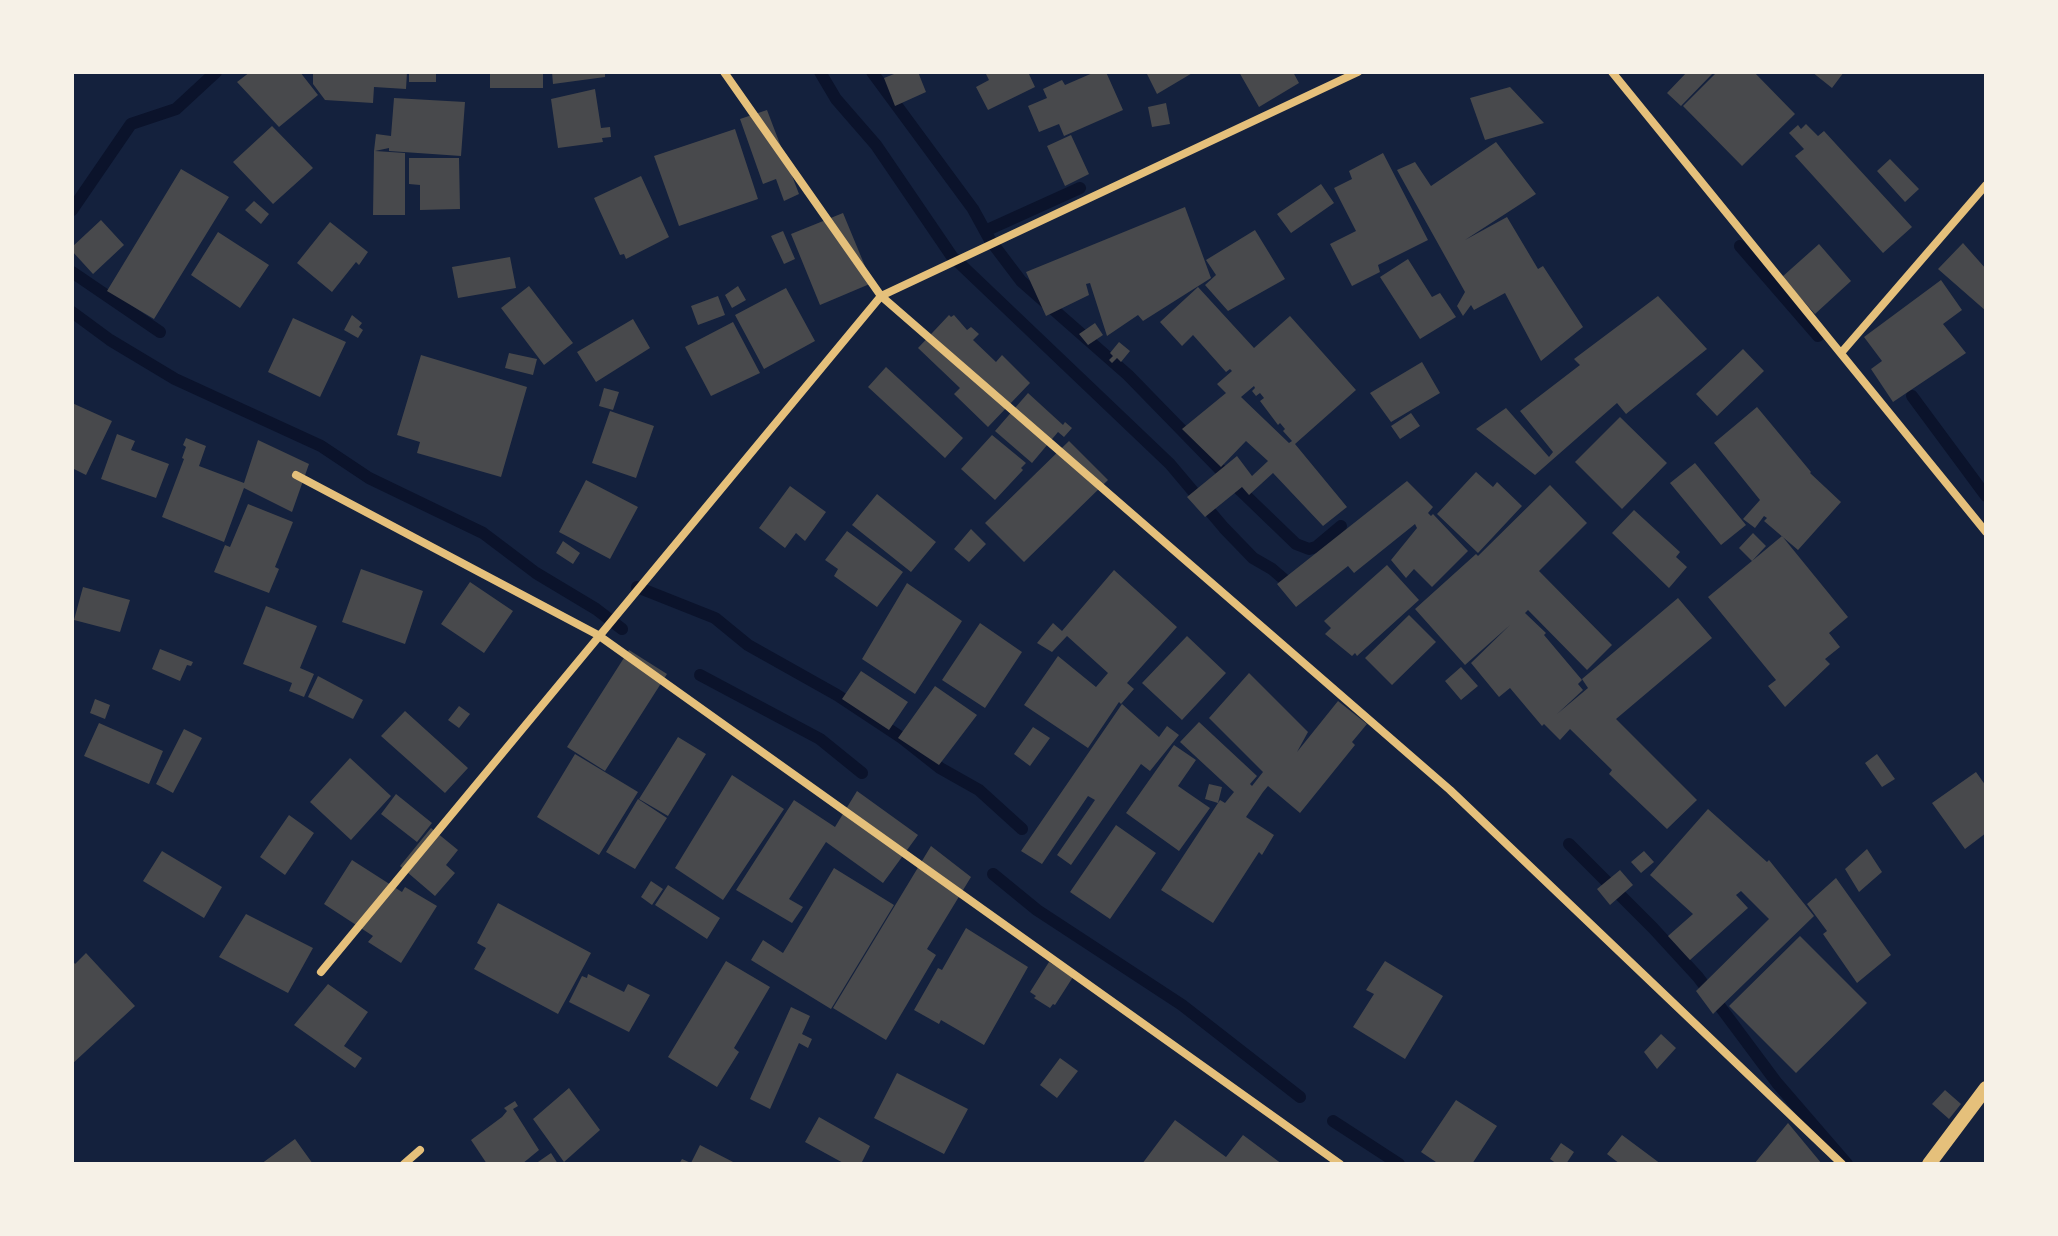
<!DOCTYPE html>
<style>
body{margin:0}
#map{position:relative;width:2058px;height:1236px;overflow:hidden;background:#14213d;font-family:Overpass,sans-serif}
canvas{display:block}
.frame{position:absolute;inset:0;border:74px solid #f6f1e7;pointer-events:none}
</style>
<div id="map">
<canvas width="2058" height="1236"></canvas>
<div class="frame"></div>
</div>
<script>
const ctx = document.querySelector('canvas').getContext('2d');
ctx.lineJoin = 'round';
function stroke(path, color, width, dash) {
  ctx.strokeStyle = color;
  ctx.lineWidth = width;
  ctx.lineCap = dash ? 'butt' : 'round';
  ctx.setLineDash(dash || []);
  ctx.stroke(path);
}
function fill(path, color) {
  ctx.fillStyle = color;
  ctx.fill(path, 'evenodd');
}
stroke(new Path2D(`
 M820,72l16,27 40,46 77,113
 M872,72l101,137 17,31 31,41 107,94 113,116 55,53 13,5 7,-2 25,-21
 M72,210l59,-86 45,-15 40,-37
 M985,231l95,-43
 M1740,246l78,90
 M955,259l215,205 54,64 29,30 19,11 22,19
 M72,272l88,60
 M72,312l38,28 65,39 146,67 48,32 114,55 53,40 60,36 26,20
 M1912,396l74,100
 M637,587l78,31 33,27 89,50 65,43 38,30 39,22 43,39
 M700,675l120,64 42,34
 M1569,844l84,84 45,49 79,106 70,81
 M993,874l44,36 145,95 118,92
 M1333,1121l66,43`), '#0b132b', 12);
fill(new Path2D(`
 M250,72h50l18,23 -39,32 -42,-45z
 M313,72h94l-1,17 -32,-2 -1,16 -48,-3 -12,-16z
 M409,72h27v10h-27z
 M490,72h53v16h-53z
 M552,72h53v5l-52,7z
 M899,72h19l8,20 -31,14 -11,-28z
 M985,72h43l7,15 -47,23 -12,-23 13,-7z
 M1095,72h11l17,38 -59,26 -5,-12 -20,8 -11,-26 19,-8 -4,-9 19,-9 3,5z
 M1146,72h48l-37,22z
 M1239,72h54l6,11 -40,24z
 M1687,72h27l-33,34 -14,-13z
 M1717,72h37l41,42 -53,52 -59,-60z
 M1812,72h32l-12,16z
 M1510,87l34,36 -59,17 -15,-42z
 M595,89l6,39 9,-1 1,10 -9,1 1,4 -45,6 -7,-49z
 M394,98l71,4 -4,54 -72,-5v-3l-14,3 30,2v62h-32l1,-64 2,-17 15,2z
 M1166,103l4,21 -18,3 -4,-20z
 M767,110l32,84 -15,7 -8,-22 -13,5 -23,-65z
 M1806,124l12,12 6,-5 88,96 -29,26 -88,-97 9,-7 -15,-16 9,-8 3,4z
 M272,126l41,42 -40,36 -40,-42z
 M735,129l23,70 -79,27 -25,-70z
 M1071,135l18,39 -24,12 -18,-40z
 M1496,142l40,52 -71,46 42,-23 31,52 5,-3 40,61 -42,34 -36,-68 -31,17 -3,-5 -8,11 -6,-10 8,-14 -68,-122 18,-8 16,24z
 M1383,153l45,87 -50,25 2,7 -28,14 -22,-42 26,-13 -22,-43 18,-9 -3,-8z
 M409,158h50l1,51 -40,1v-25l-11,-1z
 M1890,159l29,30 -14,13 -28,-31z
 M181,169l48,28 -75,122 -47,-28z
 M641,176l28,61 -43,22 -2,-5 -4,1 -26,-57z
 M1321,184l13,19 -43,30 -14,-19z
 M254,201l15,13 -8,10 -16,-14z
 M1185,207l26,71 -68,43 -5,-6 -31,21 -17,-53 -4,1 3,11 -43,21 -20,-44z
 M843,213l29,70 -52,22 -29,-71z
 M101,220l23,25 -31,29 -21,-23v-4z
 M330,222l38,30 -9,13 -3,-3 -24,30 -35,-29z
 M1255,230l30,49 -57,32 -23,-26 11,-10 -10,-15z
 M783,231l12,28 -11,5 -13,-28z
 M218,232l51,33 -29,43 -49,-33z
 M1963,243l23,26v42l-48,-42z
 M1819,244l32,37 -36,33 -33,-37z
 M510,257l6,31 -58,10 -6,-31z
 M1408,259l24,38 8,-4 16,24 -36,22 -40,-62z
 M1941,280l21,30 -19,14 23,29 -73,49 -22,-33 11,-8 -18,-24z
 M529,286l44,57 -29,22 -43,-57z
 M738,286l8,14 -14,8 -7,-13z
 M1198,287l56,61 36,-32 66,74 -61,54 52,63 -24,19 -50,-53 -24,22 -7,-8 -37,30 -18,-20 50,-41 15,20 16,-15 -22,-20 -25,26 -39,-38 44,-36 -9,-9 15,-13 -2,-2 -4,3 -33,-37 -11,11 -22,-24zM1254,386l1,2 -3,3 4,5 4,-3 4,5 -4,3 18,24 2,-2 5,6 -2,2 9,10 -3,2 -48,-46z
 M786,288l29,53 -51,28 -29,-54z
 M718,296l7,19 -27,10 -7,-19z
 M1658,296l49,53 -81,65 -9,-11 -82,72 -59,-46 30,-21 43,49 4,-5 -33,-41 60,-46 -6,-6z
 M352,315l10,8 -3,4 4,3 -5,8 -14,-8z
 M949,315l2,2 3,-2 13,15 4,-3 8,7 -6,6 23,22 6,-7 28,28 -42,44 -34,-33 6,-6 -42,-40z
 M293,318l53,24 -26,55 -52,-25z
 M633,319l17,29 -54,34 -19,-30z
 M733,322l27,51 -49,23 -26,-49z
 M1095,323l8,12 -15,10 -9,-11z
 M1119,342l11,9 -9,11 -4,-4 -5,5 -3,-3 4,-4 -3,-3z
 M1743,349l21,22 -47,45 -21,-22z
 M509,353l28,6 -4,16 -28,-7z
 M421,355l106,32 -26,90 -84,-24 3,-11 -23,-7z
 M1422,362l18,31 -49,29 -21,-29z
 M886,367l77,71 -18,20 -77,-71z
 M604,388l15,4 -6,18 -14,-4z
 M1028,393l35,32 2,-3 7,6 -8,9 -6,-5 -26,31 -37,-32z
 M72,403l40,18 -26,54 -14,-7z
 M1757,407l54,65 -1,1 31,29 -43,48 -34,-29 3,-3 -3,-2 -9,12 -12,-9 17,-19 -46,-57z
 M610,411l44,15 -18,52 -44,-15z
 M1411,413l9,13 -20,13 -9,-13z
 M1620,417l47,46 -45,46 -47,-47z
 M117,434l18,7 -4,9 38,14 -13,34 -55,-19z
 M992,435l34,28 -5,5 2,2 -28,30 -34,-31z
 M186,438l20,8 -7,20 45,17 14,-43 51,24 -17,48 -48,-24 -20,54 -62,-25 22,-58 -2,-1 4,-11 -3,-2z
 M1069,441l39,39 -84,82 -39,-39z
 M1695,463l51,62 -25,20 -51,-62z
 M1476,472l17,15 4,-5 25,24 -44,47 -41,-39z
 M586,480l52,27 -28,52 -51,-27z
 M1407,481l26,26 -5,6 3,3 2,-2 35,37 -36,36 -18,-18 -8,9 -15,-18 26,-32 -2,-4 -61,49 -6,-7 -52,41 -19,-23z
 M1550,485l37,38 -48,48 73,74 -25,25 -59,-60 -3,3 21,20 -2,2 38,45 -4,4 5,6 -26,24 31,-26 -6,-9 96,-81 34,40 -96,81 81,81 -30,29 -58,-55 3,-4 -42,-41 -10,11 -16,-16 -2,2 -32,-38 -11,9 -28,-34 39,-38 -45,40 -50,-56 61,-55 2,2z
 M790,486l36,26 -21,29 -9,-8 -11,15 -26,-20z
 M877,494l59,48 -25,30 -59,-47z
 M248,504l45,18 -18,45 4,2 -10,24 -55,-21 11,-27 5,2z
 M1634,510l46,42 -4,5 11,10 -18,21 -57,-55z
 M971,529l15,15 -17,18 -15,-13z
 M847,531l56,41 -26,35 -43,-31 4,-7 -13,-9z
 M1753,533l13,13 -14,15 30,-25 66,81 -19,16 11,14 -15,12 5,5 -45,43 -17,-21 8,-6 -68,-83 44,-36 -13,-13z
 M563,541l17,12 -7,11 -17,-11z
 M1387,565l32,35 -62,56 -2,-3 -3,3 -27,-22 6,-6 -7,-7z
 M361,569l62,22 -18,53 -63,-22z
 M1114,570l63,57 -50,56 7,6 -13,15 -2,-2 -31,46 -64,-43 34,-49 38,31 12,-14 -41,-37 -15,16 -15,-9 16,-20 9,8z
 M470,582l43,29 -29,42 -43,-29z
 M907,583l55,38 -47,73 -53,-35z
 M83,587l47,13 -10,32 -46,-12z
 M266,606l51,20 -17,42 14,6 -10,23 -15,-6 3,-8 -49,-19z
 M1409,615l27,27 -44,43 -27,-27z
 M980,623l42,29 -37,56 -43,-28z
 M1187,636l39,37 -44,47 -40,-37z
 M160,649l33,13 -2,4 -4,-1 -7,16 -28,-12z
 M629,650l38,24 -62,97 -38,-24z
 M1461,667l17,19 -17,14 -16,-19z
 M861,671l47,31 -19,28 -47,-31z
 M1249,673l59,59 -11,20 41,-51 29,23 -15,18 3,3 -55,68 -32,-27 -5,6 -17,25 28,18 -12,20 -3,-3 -46,71 -52,-33 59,-90 5,3 9,-11 -54,-50 19,-20 58,54 -7,8 2,2 11,-14 -54,-54z
 M318,676l45,24 -10,19 -45,-22z
 M935,686l42,29 -38,50 -41,-27z
 M95,699l15,6 -5,14 -15,-6z
 M1122,704l37,33 8,-11 12,9 -29,36 -9,-7 -70,101 -14,-10 38,-55 -7,-4 -46,68 -21,-13z
 M459,706l11,8 -11,14 -11,-8z
 M405,711l63,57 -23,25 -64,-57z
 M99,723l64,28 -14,33 -65,-28z
 M1033,727l17,11 -20,28 -16,-12z
 M184,729l18,9 -29,55 -17,-9z
 M678,737l28,17 -38,62 -29,-17z
 M1174,745l22,15 -18,26 32,22 -31,43 -53,-38z
 M575,754l63,38 -39,63 -62,-38z
 M1877,754l18,25 -13,8 -17,-24z
 M350,758l41,38 -40,44 -41,-38z
 M1976,772l10,14v47l-21,16 -33,-46z
 M732,775l52,34 -61,91 -48,-32z
 M1209,784l13,3 -4,16 -13,-4z
 M857,791l61,44 -35,48 -57,-41 -37,57 14,8 -11,16 -56,-33 58,-90 41,27z
 M396,794l36,29 -15,19 -36,-28z
 M638,799l29,19 -32,51 -29,-17z
 M1708,809l59,53 2,-2 45,56 -101,98 -17,-23 73,-72 -28,-28 -5,4 12,13 -58,52 -22,-24 25,-22 -43,-39z
 M289,815l25,18 -29,42 -25,-18z
 M1116,825l40,28 -46,66 -40,-27z
 M431,828l27,22 -12,15 9,8 -20,23 -35,-30z
 M931,846l40,31 -44,72 9,6 -50,85 -53,-32z
 M1867,849l15,23 -23,20 -14,-23z
 M162,851l60,36 -18,31 -61,-37z
 M1644,851l10,11 -13,11 -10,-11z
 M352,860l50,32 3,-5 32,19 -36,57 -33,-21 5,-6 -49,-32z
 M834,868l60,37 -63,104 -80,-49 12,-20 20,13z
 M1620,870l13,15 -23,20 -13,-16z
 M1836,878l55,77 -34,28 -34,-49 4,-3 -20,-27z
 M651,881l12,8 -11,16 -11,-8z
 M668,885l52,33 -13,21 -52,-34z
 M498,903l93,50 -33,61 -84,-45 12,-21 -9,-5z
 M246,914l67,34 -25,45 -69,-36z
 M966,928l62,39 -44,78 -43,-25 -2,4 -25,-14 24,-42 4,2z
 M1800,936l67,67 -71,70 -67,-67z
 M86,953l49,53 -63,58v-104l3,4z
 M726,961l44,26 -36,61 5,4 -22,35 -49,-30z
 M1385,961l58,35 -38,63 -52,-32 21,-33 -8,-4z
 M1049,962l24,15 -18,28 -2,-1 -3,4 -16,-10 2,-2 -6,-4z
 M588,974l36,18 4,-8 22,11 -21,37 -60,-30 13,-26 5,2z
 M328,984l40,28 -24,34 18,12 -7,10 -61,-43z
 M791,1007l19,9 -8,18 10,5 -4,9 -9,-5 -29,66 -20,-10z
 M1661,1034l15,14 -19,21 -13,-17z
 M1060,1058l18,13 -21,27 -17,-13z
 M897,1073l71,36 -24,45 -70,-36z
 M569,1088l31,42 -36,32 -31,-43z
 M1945,1090l16,14 -12,15 -17,-15z
 M1456,1100l41,26 -25,38h-33l-18,-12z
 M515,1101l3,5 -5,3 26,41 -17,14h-35l-16,-24 31,-23 5,-6 -3,-3z
 M819,1117l51,29 -9,18h-16l-40,-22z
 M1175,1120l51,37 17,-22 39,29h-140z
 M1788,1123l34,41h-68z
 M1622,1135l39,29h-41l-13,-10z
 M295,1139l18,25h-52z
 M1561,1143l13,9 -8,12h-9l-7,-5z
 M700,1145l37,19h-58l3,-5 9,4z
 M551,1153l7,11h-23z`), '#48494c');
stroke(new Path2D(`
 M724,72l157,224 569,494 392,374
 M1612,72l374,460
 M1841,353l145,-168
 M296,475l302,160 742,529
 M321,972l560,-676 477,-224
 M404,1164l16,-14`), '#e5c07b', 8);
stroke(new Path2D(`
 M1929,1164l57,-76`), '#e5c07b', 14);
</script>
